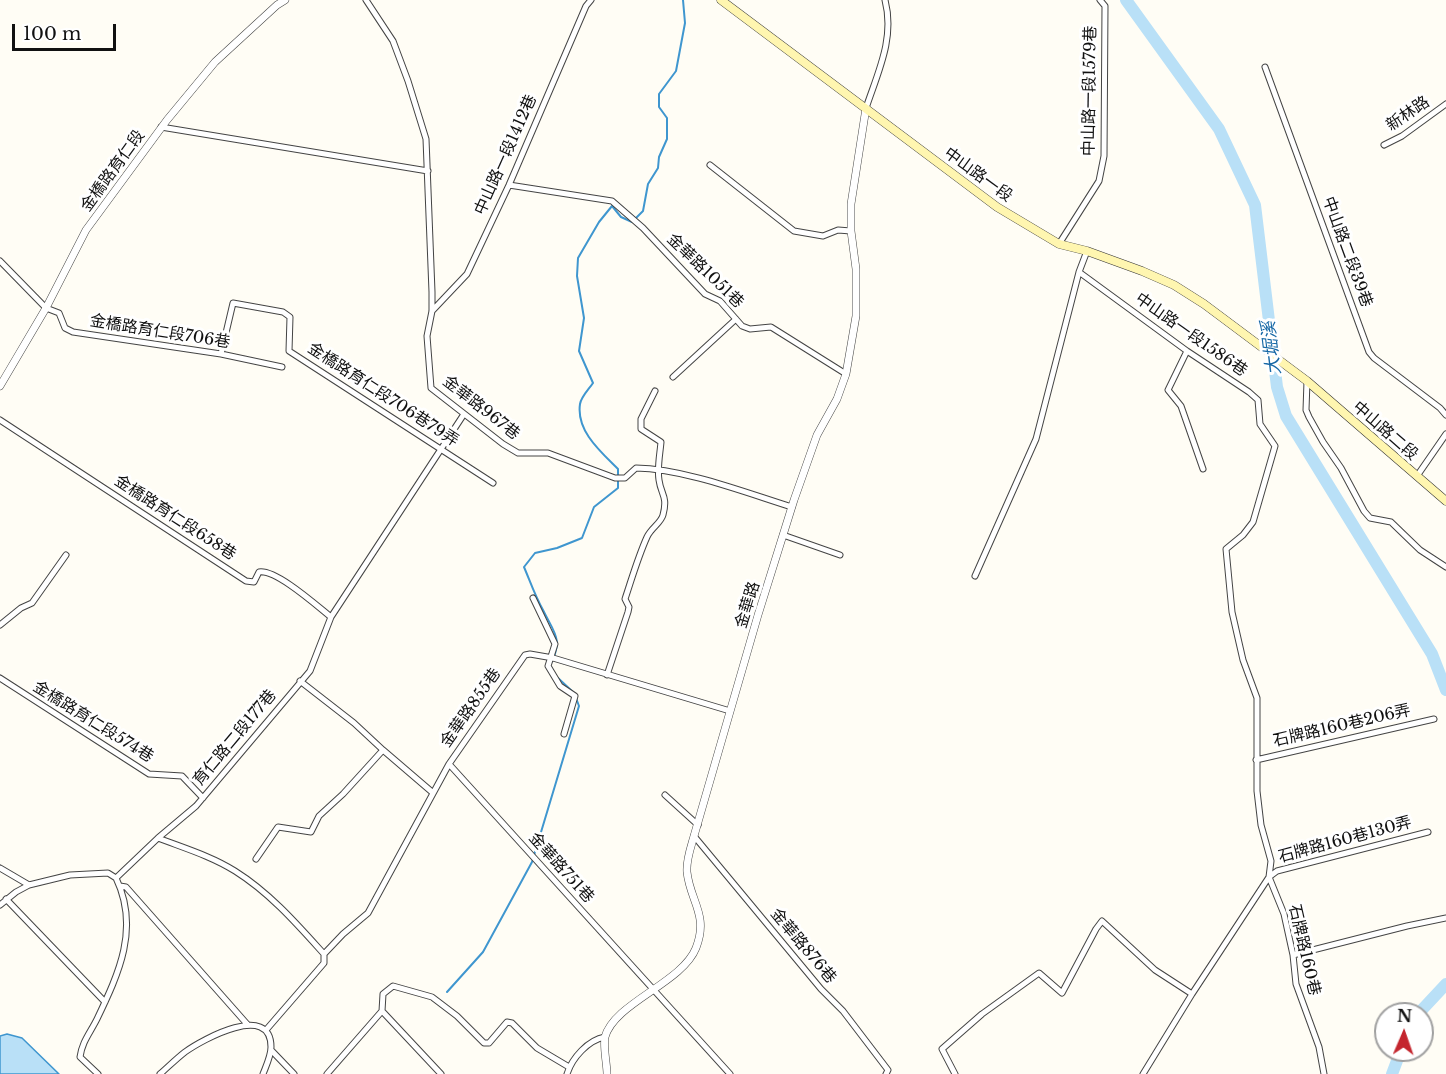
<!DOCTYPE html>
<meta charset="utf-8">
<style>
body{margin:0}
#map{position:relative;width:1446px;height:1074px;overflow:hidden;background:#fffdf5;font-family:"Libre Baskerville",serif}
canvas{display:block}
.north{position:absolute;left:1374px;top:1002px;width:60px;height:60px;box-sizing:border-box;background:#fff;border:2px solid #a0a0a0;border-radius:50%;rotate:2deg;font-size:16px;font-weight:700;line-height:24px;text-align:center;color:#111}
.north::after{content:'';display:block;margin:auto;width:21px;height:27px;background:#c4262e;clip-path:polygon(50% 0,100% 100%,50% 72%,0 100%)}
.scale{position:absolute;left:12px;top:24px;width:104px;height:27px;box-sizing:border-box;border:3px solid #111;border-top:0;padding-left:8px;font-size:18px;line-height:21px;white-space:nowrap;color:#111;-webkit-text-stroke:4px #fff;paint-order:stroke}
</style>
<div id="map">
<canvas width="1446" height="1074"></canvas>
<div class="north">N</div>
<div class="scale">100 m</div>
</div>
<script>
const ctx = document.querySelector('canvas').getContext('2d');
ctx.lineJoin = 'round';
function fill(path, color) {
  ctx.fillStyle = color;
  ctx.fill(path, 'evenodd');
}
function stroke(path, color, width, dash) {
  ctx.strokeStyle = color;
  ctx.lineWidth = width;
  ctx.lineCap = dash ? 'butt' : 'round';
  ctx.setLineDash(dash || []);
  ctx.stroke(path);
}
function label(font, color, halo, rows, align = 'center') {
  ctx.font = font + ' "Libre Baskerville","Noto Sans TC",serif';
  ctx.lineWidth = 6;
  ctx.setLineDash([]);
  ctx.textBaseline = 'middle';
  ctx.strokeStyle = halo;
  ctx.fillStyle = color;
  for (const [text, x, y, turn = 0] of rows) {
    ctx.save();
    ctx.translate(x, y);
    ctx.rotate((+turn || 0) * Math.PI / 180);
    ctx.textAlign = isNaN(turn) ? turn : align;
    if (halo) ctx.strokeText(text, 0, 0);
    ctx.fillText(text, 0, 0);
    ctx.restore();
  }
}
const water = new Path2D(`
 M7,1034l15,4 37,36h-59v-38z`);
fill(water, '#b9e0f7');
stroke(water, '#3f96cf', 1.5);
stroke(new Path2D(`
 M550,665c14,-26 4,-32 -7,-55 -8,-14 -13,-29 -19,-43l11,-14 22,-5 25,-10 12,-31 24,-19v-19c-17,-17 -42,-38 -38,-65 1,-7 9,-15 13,-21l-14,-32 5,-33 -7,-42 1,-18 21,-36 13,-16 9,11 11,5 11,-11 5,-27 10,-16 1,-11 8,-18v-21l-8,-11v-13l17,-23 9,-48 -2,-23
 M558,678l16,15
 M447,992l36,-40 49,-90 47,-156 -3,-8`), '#3f96cf', 2);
stroke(new Path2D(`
 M1126,0l93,129 36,76 22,182 9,29 146,238 14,36
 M1418,1014l28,-30
 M1392,1074l9,-24`), '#b9e0f7', 12);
const minor = new Path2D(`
 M366,0l27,41 15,40 18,58 6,153v19l-5,25 4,52 72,56 15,9h30l67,25h10l11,-10c49,1 108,24 156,39
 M1265,67l104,285 5,6 66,50 6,7
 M866,108c12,-36 29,-70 19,-108
 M161,127l267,44
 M1384,145l18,-9 44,-32
 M710,165l84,66 29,5 15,-6 13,1
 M509,185l103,16 31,27 62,66 15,7 22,25 8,3 21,-2 75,47
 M1059,244l40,-63 5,-25 1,-150 -5,-6
 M1087,251l-8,21 108,79 62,41 9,8 2,24 15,22 -22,76 -10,13 -17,14 6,63 11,48 14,38v93l4,34 10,36 -2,16 15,37 9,41 3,29 23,63 5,27
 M0,261l46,47 13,5 6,15 8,4 148,22 61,13
 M432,311l35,-37 42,-89 77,-179 5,-6
 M1187,351l-19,39 13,16 22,63
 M221,354l12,-51 50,9 7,5 -1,34 204,132
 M673,377l63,-58
 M1307,381l-1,29 3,7 14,25 18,26 23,43 6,7 21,4 29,28 26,17
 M0,420l246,161 8,1 5,-10c17,-3 58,34 72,45
 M1417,476l29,-42
 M783,535l57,20
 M975,576l61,-137 43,-167
 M533,598l22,46 -7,22 12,20 15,10 -11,38
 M0,625l21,-17 11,-5 34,-48
 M607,675l21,-63 1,-5 -4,-8c7,-21 13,-42 22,-62 4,-9 14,-14 16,-22 5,-19 -2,-20 -4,-35 -2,-12 1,-26 2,-38l-20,-13v-10l14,-28
 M0,678l149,96 33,2 21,22
 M383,750l49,42
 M1256,760l178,-41
 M449,764l281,310
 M665,795l33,30
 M694,836l127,153 22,22 45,59 -2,4
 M158,838c26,10 53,18 77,33 35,22 62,53 89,83v9l-58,67
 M256,859l22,-32 33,5 8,-16 24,-22 40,-44 -29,-27 -54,-42
 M0,868l29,17
 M120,886l6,1 121,137
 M6,899l99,103
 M0,905l16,-13 13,-7 41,-10 38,-2 8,5
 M324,954l19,-20 25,-21 81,-149 76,-109 5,-1 23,4 177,53
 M1293,955l114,-29 39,-8
 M382,1011l1,-17 10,-8 39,11 25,19 27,27h5l18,-21 5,1 25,25 32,19
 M382,1011l59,63
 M271,1050l23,24
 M98,1074l-18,-17c2,-15 10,-24 17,-38 22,-46 43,-91 19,-141l42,-40 38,-32 114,-135 21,-54 133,-203
 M160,1074c8,-7 16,-15 25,-22 18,-13 86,-50 86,-5 0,9 -5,19 -8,27
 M327,1074l55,-63
 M567,1074c5,-16 21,-34 38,-37
 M955,1074l-13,-25 40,-35 57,-41 23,20 34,-64 6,-8 53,49 37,24
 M1143,1074l49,-80 77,-117 8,-6 151,-39`);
const tertiary = new Path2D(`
 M0,386l46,-78 40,-78 81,-110 48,-58 62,-57 8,-5
 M607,1074c0,-10 -4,-27 -2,-37 9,-34 77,-54 91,-89 13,-33 -6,-47 -9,-76 -1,-12 4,-25 7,-36l64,-221 36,-115 23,-65 20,-36 9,-25 10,-58v-47l-5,-38v-27l15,-96`);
const secondary = new Path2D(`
 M721,0l276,207 62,37 28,7 55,20 32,14 30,19 103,77 139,120`);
stroke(minor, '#444', 7);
stroke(tertiary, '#444', 8);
stroke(secondary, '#333', 9);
stroke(minor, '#fff', 5);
stroke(tertiary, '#fff', 7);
stroke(secondary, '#fff6b0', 8);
label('16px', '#111', '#fff', [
 ["中山路一段1579巷",1090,91,-89],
 ["新林路",1408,114,-34],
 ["中山路一段1412巷",506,155,-66],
 ["金橋路育仁段",113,171,-54],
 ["中山路一段",978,175,36],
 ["中山路二段39巷",1347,252,70],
 ["金華路1051巷",705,271,44],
 ["金橋路育仁段706巷",160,332,9],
 ["中山路一段1586巷",1191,335,35],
 ["金橋路育仁段706巷79弄",383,395,33],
 ["金華路967巷",481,408,38],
 ["中山路二段",1385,431,41],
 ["金橋路育仁段658巷",175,518,33],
 ["金華路",748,605,-73],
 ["金華路855巷",471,708,-55],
 ["金橋路育仁段574巷",93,722,32],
 ["石牌路160巷206弄",1342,726,-13],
 ["育仁路二段177巷",235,738,-50],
 ["石牌路160巷130弄",1345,840,-15],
 ["金華路751巷",561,868,48],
 ["金華路876巷",803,946,50],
 ["石牌路160巷",1304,950,77]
]);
label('italic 18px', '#1768a6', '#fff', [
 ["大堀溪",1272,348,-97]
]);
</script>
